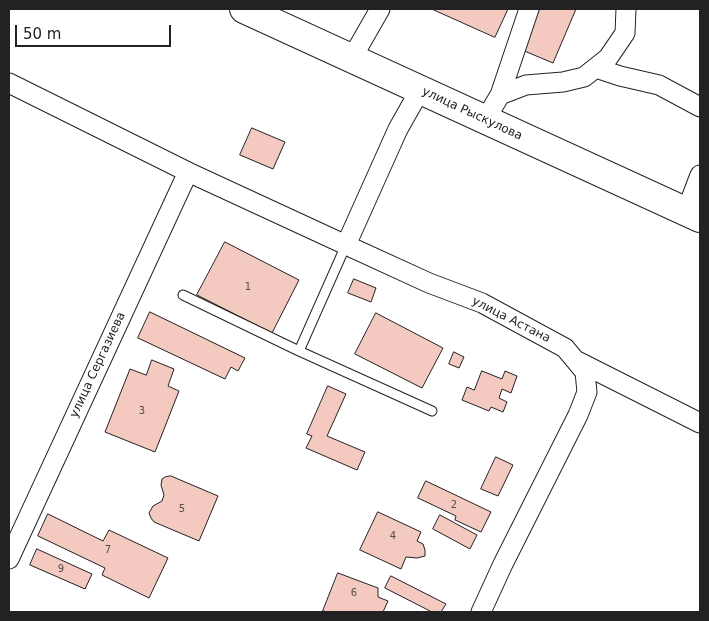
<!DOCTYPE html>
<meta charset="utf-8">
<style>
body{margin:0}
#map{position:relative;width:709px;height:621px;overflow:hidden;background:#fff;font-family:"DejaVu Sans",sans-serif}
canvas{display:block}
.frame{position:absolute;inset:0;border:10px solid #222;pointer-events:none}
.scale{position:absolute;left:15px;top:25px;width:156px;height:22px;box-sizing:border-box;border:2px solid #222;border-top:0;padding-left:6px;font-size:15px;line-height:18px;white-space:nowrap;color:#222;-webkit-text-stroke:4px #fff;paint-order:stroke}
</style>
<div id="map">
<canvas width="709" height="621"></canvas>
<div class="frame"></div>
<div class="scale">50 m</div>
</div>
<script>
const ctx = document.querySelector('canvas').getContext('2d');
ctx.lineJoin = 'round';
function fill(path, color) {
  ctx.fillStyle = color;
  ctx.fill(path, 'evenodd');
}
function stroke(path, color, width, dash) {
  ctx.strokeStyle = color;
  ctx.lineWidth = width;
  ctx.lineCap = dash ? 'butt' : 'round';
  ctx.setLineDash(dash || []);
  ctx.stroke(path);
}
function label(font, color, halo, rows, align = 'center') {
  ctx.font = font + ' "DejaVu Sans",sans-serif';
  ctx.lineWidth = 4;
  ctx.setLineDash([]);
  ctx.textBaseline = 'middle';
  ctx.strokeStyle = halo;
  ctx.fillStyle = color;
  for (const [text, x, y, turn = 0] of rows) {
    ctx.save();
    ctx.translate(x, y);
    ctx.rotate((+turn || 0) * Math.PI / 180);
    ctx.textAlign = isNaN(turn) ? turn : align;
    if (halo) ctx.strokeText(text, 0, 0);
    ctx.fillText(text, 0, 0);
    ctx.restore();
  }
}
const building = new Path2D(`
 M432,9h76l-13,28z
 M540,9h36l-23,54 -31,-13z
 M252,128l33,14 -12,27 -33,-14z
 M225,242l74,38 -27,53 -75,-38z
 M354,279l22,9 -5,14 -23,-9z
 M150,312l95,46 -7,13 -7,-4 -6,12 -87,-41z
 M376,313l67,35 -21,40 -67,-34z
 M454,352l10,5 -5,11 -10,-4z
 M152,360l22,9 -6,17 11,5 -24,61 -50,-20 25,-63 16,6z
 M482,371l20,8 3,-8 12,5 -6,17 -9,-4 -3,9 8,4 -4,10 -12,-5 -2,4 -27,-11 5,-13 7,3z
 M328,386l18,8 -19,42 38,16 -8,18 -51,-22 6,-12 -5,-2z
 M496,457l17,8 -15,31 -17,-7z
 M171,476l47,20 -19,45 -45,-19 -3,-4 -2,-5 4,-7 9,-5 2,-6 -3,-10 1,-6 3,-2z
 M426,481l65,31 -10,20 -26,-12 1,-4 -38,-18z
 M378,512l43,20 -4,9 6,3 2,6v6l-8,2 -11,-1 -5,12 -41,-19z
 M48,514l55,27 6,-11 59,28 -19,40 -47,-23 3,-7 -67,-32z
 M440,515l37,20 -7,14 -37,-20z
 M37,549l55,25 -7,15 -55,-24z
 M338,573l40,15v9l10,4 -5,11h-55l-5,-1z
 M391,576l55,28 -5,8h-9l-47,-24z`);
fill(building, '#f3c9c0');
stroke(building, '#222', 1);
const service = new Path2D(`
 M346,245l-47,106 133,60
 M183,295l116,56`);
const minor = new Path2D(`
 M352,58l28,-49
 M596,68l24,8 39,9 41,22
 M9,83l179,89 158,73 83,38 53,20 83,45 20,24 2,20 -9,23 -75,149 -22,48
 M500,95l29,-86
 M485,120l15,-25 26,-10 37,-3 21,-5 24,-19 17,-25 1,-24
 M686,212l14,-37
 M346,245l52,-116 22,-39
 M575,360l125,63
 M9,559l179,-387`);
const primary = new Path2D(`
 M244,9l456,209`);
stroke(service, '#222', 11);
stroke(minor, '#222', 21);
stroke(primary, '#222', 30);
stroke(service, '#fff', 9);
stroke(minor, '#fff', 19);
stroke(primary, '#fff', 28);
label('10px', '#564c4a', null, [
 ["1",248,287],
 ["3",142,411],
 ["2",454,505],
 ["5",182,509],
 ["4",393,536],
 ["7",108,550],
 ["9",61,569],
 ["6",354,593]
]);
label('12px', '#222', '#fff', [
 ["улица Рыскулова",472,114,25],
 ["улица Астана",511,320,27],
 ["улица Сергазиева",98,365,-65]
]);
</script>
